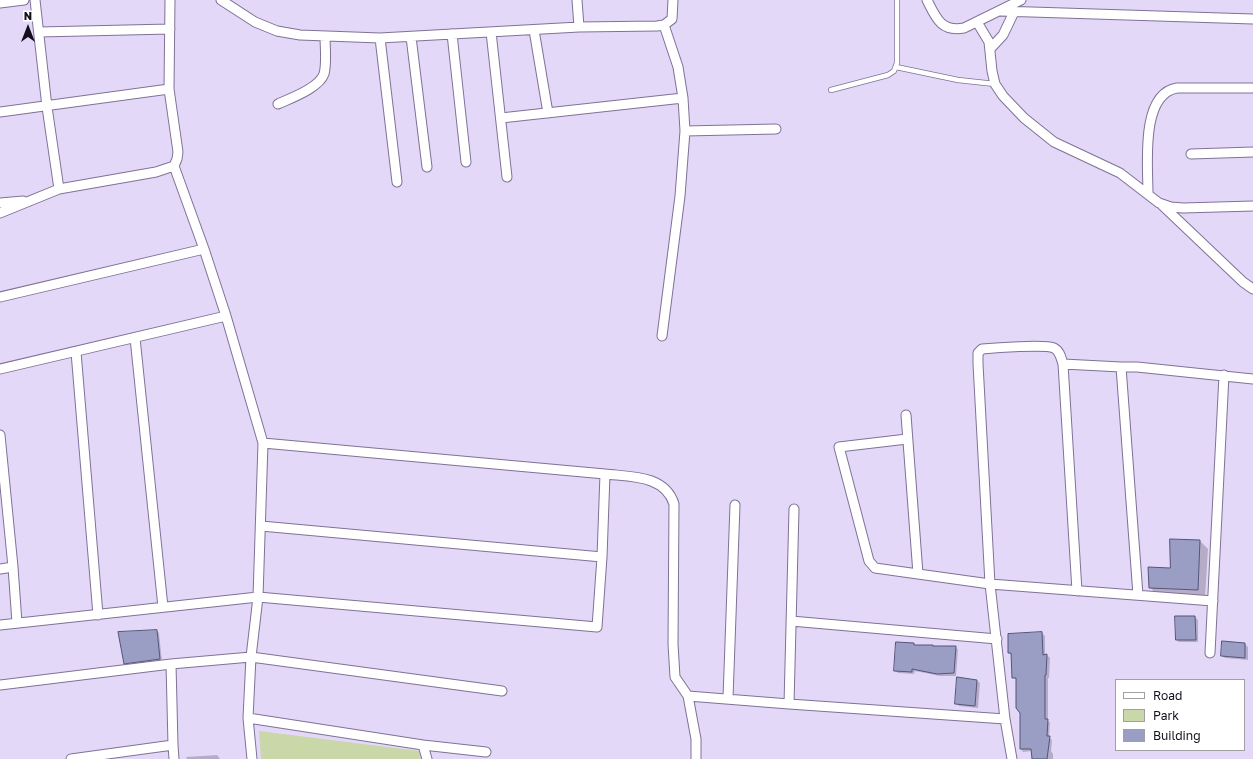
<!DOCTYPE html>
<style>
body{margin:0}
#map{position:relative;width:1253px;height:759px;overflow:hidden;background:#e4d8f9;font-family:"Golos Text",sans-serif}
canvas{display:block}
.legend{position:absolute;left:1115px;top:679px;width:130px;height:72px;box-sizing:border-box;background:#fff;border:1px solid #a19fa4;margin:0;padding:5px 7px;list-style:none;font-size:12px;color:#130e1b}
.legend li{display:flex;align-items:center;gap:8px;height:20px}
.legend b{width:20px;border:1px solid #a19fa4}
.north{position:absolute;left:8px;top:8px;width:40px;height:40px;-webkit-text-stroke:3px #fff;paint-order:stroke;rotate:0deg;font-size:11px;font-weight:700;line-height:16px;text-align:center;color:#130e1b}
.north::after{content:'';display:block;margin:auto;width:14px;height:18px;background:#130e1b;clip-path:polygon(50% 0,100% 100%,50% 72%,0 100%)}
</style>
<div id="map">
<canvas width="1253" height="759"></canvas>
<ul class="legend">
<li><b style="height:5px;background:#fff"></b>Road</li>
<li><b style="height:11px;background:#c9d7a9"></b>Park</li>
<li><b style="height:11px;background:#9a9dc4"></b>Building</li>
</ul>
<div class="north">N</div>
</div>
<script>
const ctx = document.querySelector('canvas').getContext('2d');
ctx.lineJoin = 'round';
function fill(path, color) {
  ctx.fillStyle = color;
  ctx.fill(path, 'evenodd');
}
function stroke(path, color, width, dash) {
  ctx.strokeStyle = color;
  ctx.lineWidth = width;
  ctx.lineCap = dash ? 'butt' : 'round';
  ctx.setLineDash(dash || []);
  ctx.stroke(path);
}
fill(new Path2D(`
 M259,731l160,20 2,8h-160z`), '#c9d7a9');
fill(new Path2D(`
 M1200,541l8,8 -3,49 -48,-3 -7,-8z
 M1195,617l3,3v22h-19l-2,-2z
 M157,631l2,2 3,29 -35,4 -2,-3z
 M1042,633l3,3v20l2,-1 3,3 -1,20h-1v43l2,2 -1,14 3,3 -1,11 2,3v5h-20l-1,-8 -9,1 -2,-3v-36l-4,-33 -4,-3 -1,-21 -2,-3z
 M914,644l1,2h18l2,1h21l2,3 -2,26h-16l-25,-5 -1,3 -16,-1 -3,-3z
 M1245,644l3,3v13l-23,-2 -3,-2z
 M977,681l3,2 -2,25 -19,-2 -3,-3z
 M217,755l3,4h-33l-1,-2z`), '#0003');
const building = new Path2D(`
 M1170,539l30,1 -2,50 -49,-2 -1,-21 22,1z
 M1175,616h20l1,24h-20z
 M157,630l3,29 -36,5 -6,-32z
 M1042,632l1,23 4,-1 -1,21h-1v44h3l-1,17h3l-3,23h-15l-1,-10h-11v-36l-4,-5v-30h-4l-1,-25h-3v-19z
 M1222,641l23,2v15l-24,-2z
 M896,642l18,1v2h19v1h23l-2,27 -17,1 -25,-5v3l-18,-1z
 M957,677l20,3 -2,26 -20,-2z`);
fill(building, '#9a9dc4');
stroke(building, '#535579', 1);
const service = new Path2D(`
 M896,67l62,13 37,4
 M831,90l57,-15 6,-4 3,-8v-63`);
const minor = new Path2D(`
 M35,0l12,107 12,82
 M221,0l34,22 22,9 23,4 80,3 199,-11 78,-1 7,-1 8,-6 1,-19
 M577,0l2,27
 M927,0c9,18 14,32 37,28l57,-28
 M0,3l24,-3
 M1000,11l253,8
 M977,22l12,20 3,29 3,13 8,12 21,22 30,24 66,31 39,30 12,4 12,1 70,-2
 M534,30l14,83
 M39,32l131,-3
 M491,32l16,145
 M452,34l14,128
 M411,37l16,130
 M380,38l17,144
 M990,49l13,-14 11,-23
 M278,104c13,-6 41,-16 46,-30 3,-11 1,-26 1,-38
 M0,112l169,-23
 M501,118l182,-20
 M685,131l91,-2
 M1191,154l62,-2
 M174,166l30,83 22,67 37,127 -5,154 -7,60 -3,61 4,41
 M1148,194c0,-28 -8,-100 29,-106h76
 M0,203l23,-2
 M1162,205l81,77 10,7
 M0,213l59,-24 97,-17 18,-6 3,-7 1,-7 -9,-63 1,-89
 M0,297l204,-48
 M662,336l18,-140 5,-65 -2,-33 -5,-31 -14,-42
 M135,338l28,269
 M76,352l22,263
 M1063,364l58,3h16l116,12
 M1121,367l17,228
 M0,369l226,-53
 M906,415l12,159
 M0,435l13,132 4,56
 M907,439l-68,8 30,114 6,7 115,16 223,17
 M263,443l342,31c26,3 60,1 69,30l-1,140 2,33 13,19 8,43v20
 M261,526l341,31
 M0,569l13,-2
 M791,621l206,18
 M0,625l258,-28 339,30 5,-70 3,-83
 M1210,653l14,-278
 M171,664l2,81 1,14
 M0,685l171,-21 80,-7 251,34
 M688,696l101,8 216,15
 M728,698l7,-193
 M789,704l5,-195
 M248,718l175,27 63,7
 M423,745l4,14
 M71,759l102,-14
 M1012,759l-7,-40 -15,-135 -12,-220v-11l4,-4c11,-1 64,-5 72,-1 6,3 7,10 9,16l14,227`);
stroke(service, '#7f7296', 6);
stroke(minor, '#7f7296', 11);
stroke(service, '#fff', 4.5);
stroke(minor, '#fff', 9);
</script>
